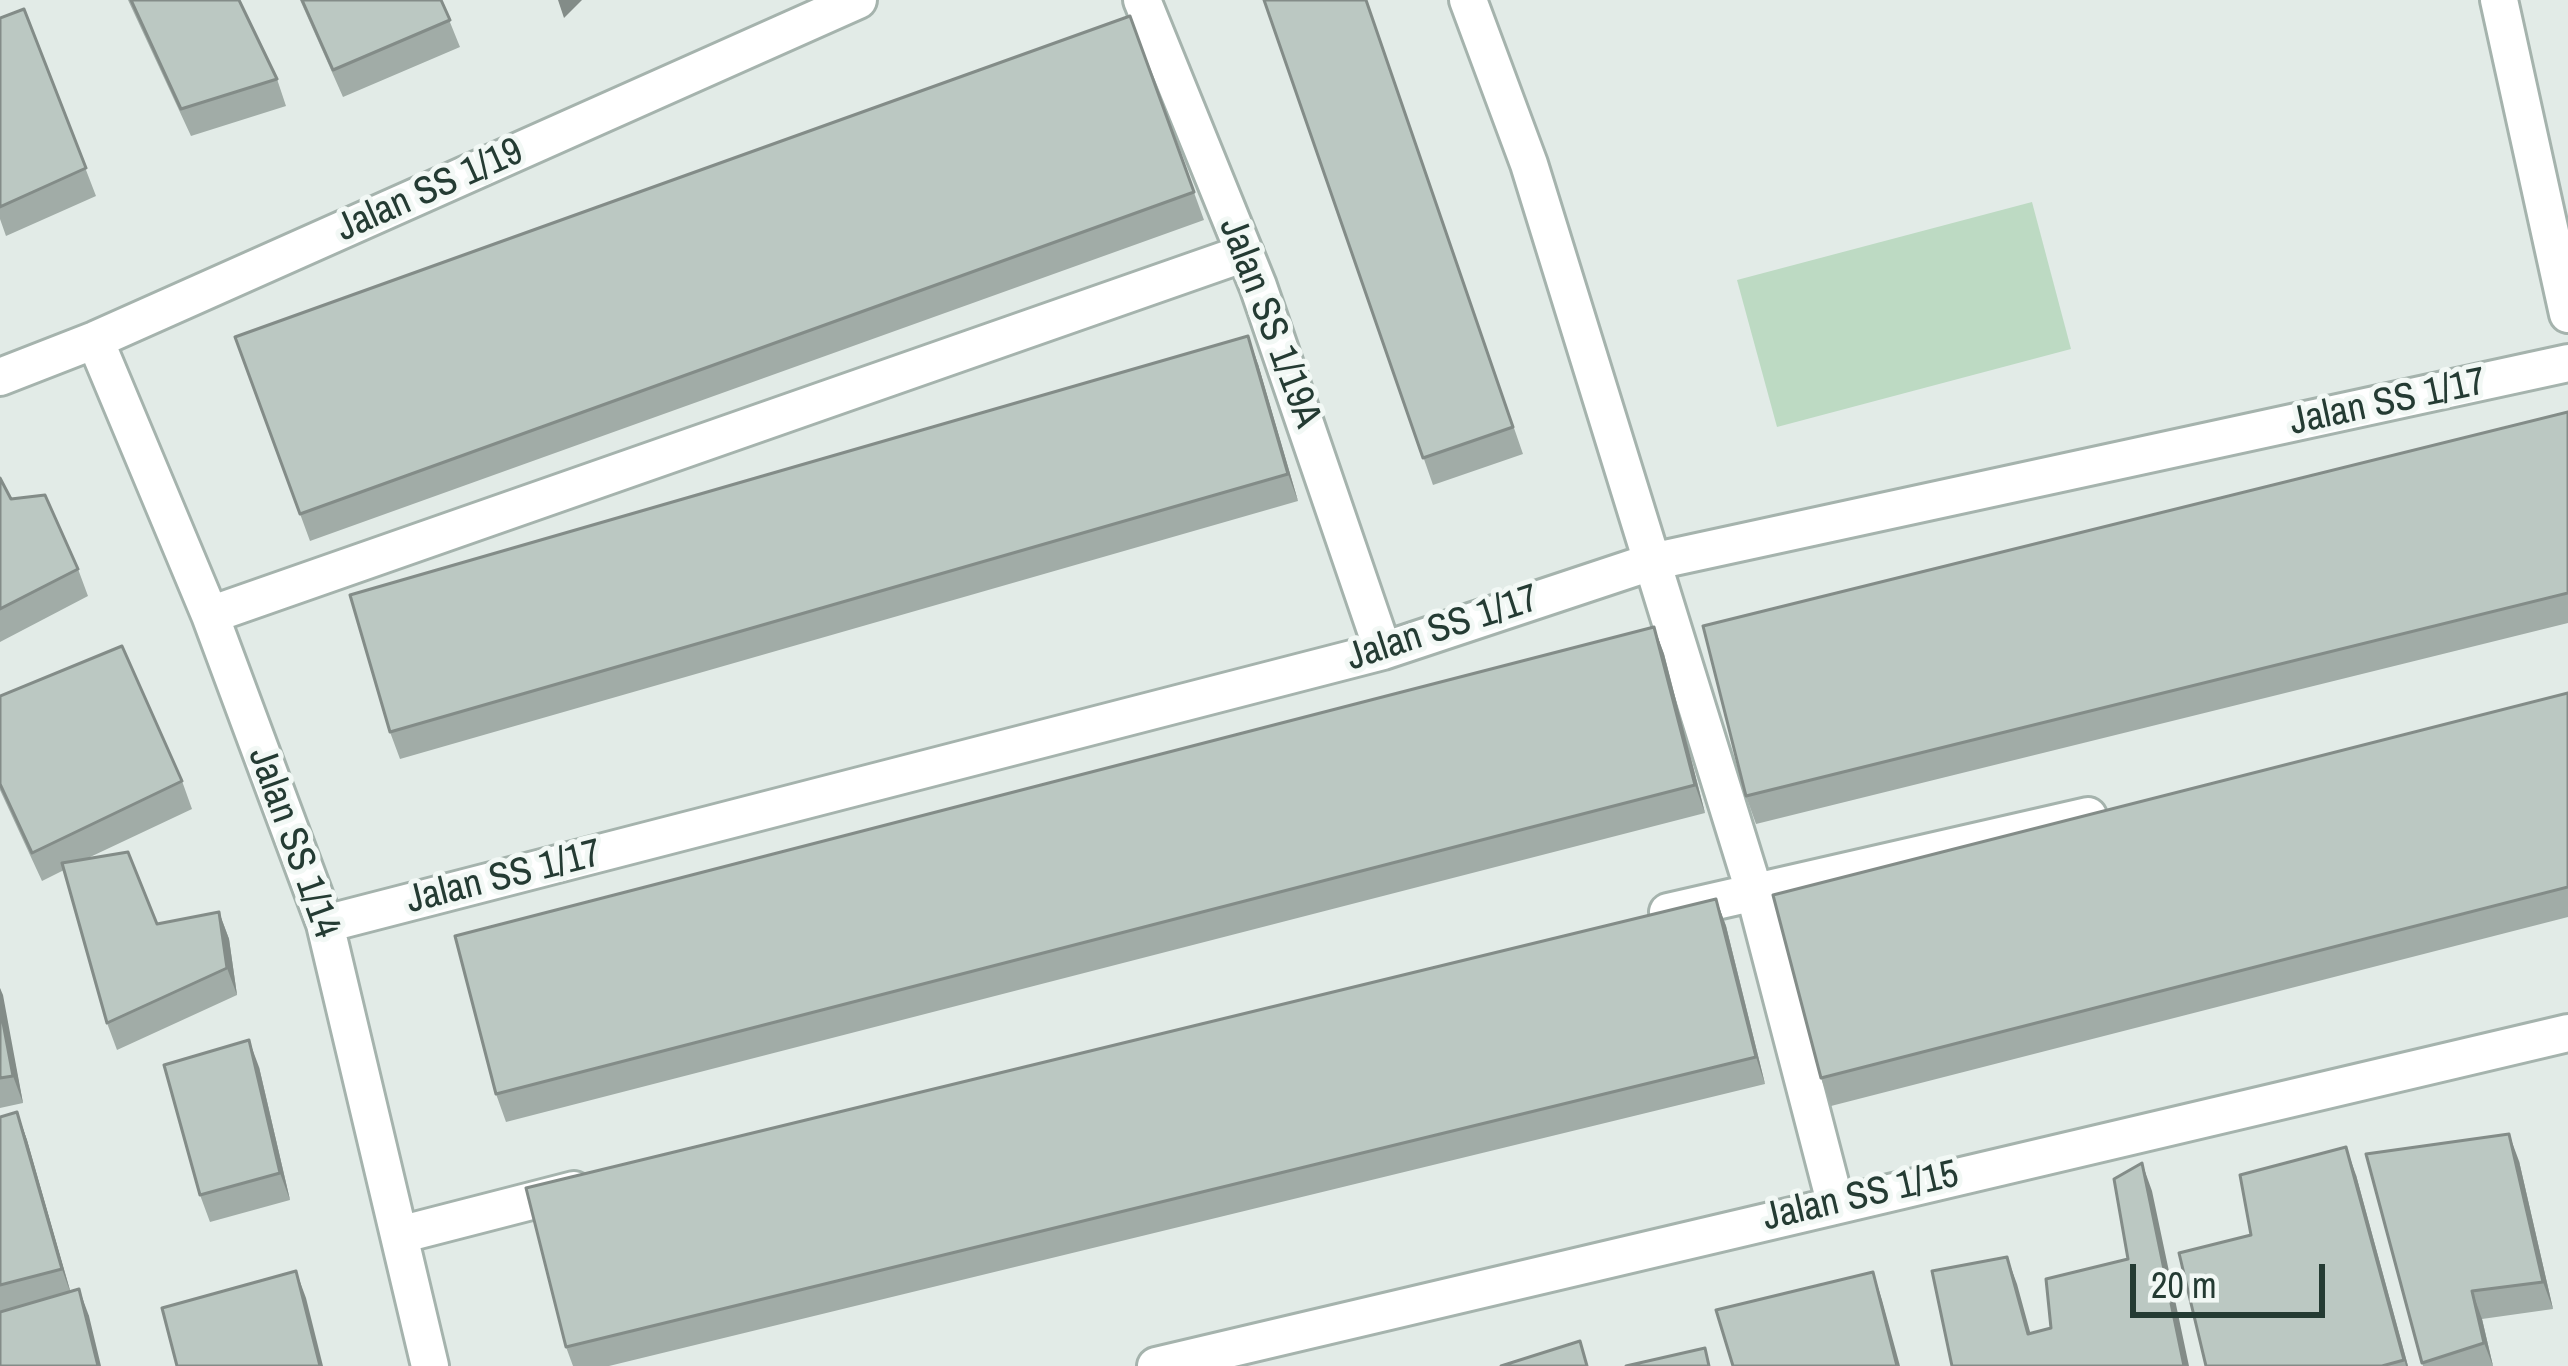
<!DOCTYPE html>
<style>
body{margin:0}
#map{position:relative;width:2568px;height:1366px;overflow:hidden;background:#e2ebe7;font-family:"Archivo Narrow",sans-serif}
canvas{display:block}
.scale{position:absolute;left:2130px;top:1264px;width:195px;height:54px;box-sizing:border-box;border:6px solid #243b33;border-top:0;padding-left:15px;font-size:36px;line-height:42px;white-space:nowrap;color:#243b33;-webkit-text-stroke:9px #f2f8f5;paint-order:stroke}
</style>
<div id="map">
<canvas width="2568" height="1366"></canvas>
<div class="scale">20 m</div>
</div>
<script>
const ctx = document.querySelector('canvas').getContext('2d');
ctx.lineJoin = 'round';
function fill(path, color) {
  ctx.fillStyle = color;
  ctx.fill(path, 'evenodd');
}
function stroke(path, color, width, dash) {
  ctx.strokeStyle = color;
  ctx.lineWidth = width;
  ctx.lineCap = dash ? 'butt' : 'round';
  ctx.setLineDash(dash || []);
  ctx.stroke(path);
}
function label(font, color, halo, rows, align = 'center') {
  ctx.font = font + ' "Archivo Narrow",sans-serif';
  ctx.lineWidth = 10;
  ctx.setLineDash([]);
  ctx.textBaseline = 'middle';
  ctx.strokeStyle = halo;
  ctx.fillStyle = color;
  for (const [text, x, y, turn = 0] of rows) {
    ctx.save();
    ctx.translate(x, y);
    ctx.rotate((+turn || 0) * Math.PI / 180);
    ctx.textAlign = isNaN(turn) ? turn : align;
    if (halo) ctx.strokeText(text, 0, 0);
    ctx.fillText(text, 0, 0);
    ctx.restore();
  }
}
fill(new Path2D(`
 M2032,202l39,147 -294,78 -40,-147z`), '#bddac3');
const minor = new Path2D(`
 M1142,0l116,286 125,365
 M1468,0l61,164 225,727 81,311
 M2499,0l69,314
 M95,340l115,275 115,309 105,442
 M0,377l95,-37 763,-340
 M210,615l1035,-362
 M1668,912l420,-96
 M325,924l1058,-273 268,-89 917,-199
 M403,1234l171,-44
 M1156,1366l1412,-333`);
stroke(minor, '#a5b3ad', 42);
stroke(minor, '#fff', 36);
fill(new Path2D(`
 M128,0h111l38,79 9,27 -95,30z
 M300,0h141l19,47 -117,50z
 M1264,0h102l157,454 -90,31z
 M24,9l72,187 -90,40 -6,-17v-201z
 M1130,16l74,204 -894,321 -75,-204z
 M1258,364l40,137 -898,258 -10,-27z
 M2568,412v211l-812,201 -10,-28z
 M0,478l11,21 67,70 10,27 -88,46z
 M1654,627l10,27 41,159 -1199,309 -10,-28z
 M2568,693v224l-737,189 -10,-28z
 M0,696l182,85 10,28 -104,49 69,66 62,-12 10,27 8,56 -120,55 -10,-27 -43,-153 -22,11 -42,-91z
 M1716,899l10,27 39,158 -1156,282h-36l-7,-19z
 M0,988l23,115 -23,5z
 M259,1067l31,133 -80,22 -10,-27z
 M17,1112l10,28 43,151 19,25 -89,50v-249z
 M2366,1154l153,7 34,148 -71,10 11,47h-70z
 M2356,1175l52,191h-202z`), '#a1aca7');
fill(new Path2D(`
 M558,0h24l-18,18z
 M1248,336l10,28 40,137 -10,-27z
 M1654,627l10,27 41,159 -10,-28z
 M1716,899l10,27 39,158 -9,-27z
 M219,912l10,27 8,56 -10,-27z
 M0,988l3,7 20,108 -10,-27 -13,-69z
 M249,1040l10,27 31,133 -10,-27z
 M17,1112l10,28 45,157 -10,-28z
 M2509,1134l10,27 34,148 -10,-27z
 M2346,1147l10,28 52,191h-2z
 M2142,1163l10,28 37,175h-5z
 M2007,1257l10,27 21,77 -10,-27z
 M296,1271l10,27 17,68h-3z
 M1873,1272l9,28 18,66h-3z
 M79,1289l10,27 12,50h-3z
 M2472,1291l10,28 11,47 -9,-23z`), '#838c88');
const building = new Path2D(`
 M131,0h108l38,79 -96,30z
 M302,0h139l9,20 -117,50z
 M1264,0h102l147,427 -90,31z
 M24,9l62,159 -86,39v-189z
 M1130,16l64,176 -894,322 -65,-177z
 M1248,336l40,138 -898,258 -40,-137z
 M2568,412v181l-822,203 -43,-170z
 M0,478l11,21 34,-4 33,74 -78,40z
 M1654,627l41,158 -1199,309 -41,-158z
 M122,646l60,135 -150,72 -32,-69v-88z
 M2568,693v194l-747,191 -48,-183z
 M128,852l29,72 62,-12 8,56 -120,55 -45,-160z
 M1716,899l40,158 -1190,290 -40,-159z
 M0,1007l13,69 -13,2z
 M249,1040l31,133 -80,22 -36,-130z
 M17,1112l45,157 -62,16v-168z
 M2509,1134l34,148 -71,9 12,52 -62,20 -56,-209z
 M2346,1147l58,213 -22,6h-176l-27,-113 72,-18 -11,-60z
 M2142,1163l42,203h-232l-20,-95 75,-14 21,77 23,-6 -5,-49 82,-20 -14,-80z
 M296,1271l24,95h-143l-15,-58z
 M1873,1272l24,94h-164l-17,-56z
 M79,1289l19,77h-98v-54z
 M1580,1341l7,25h-86z
 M1705,1348l4,18h-83z`);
fill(building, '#bbc8c2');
stroke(building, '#838c88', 3);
label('39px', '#243b33', '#f2f8f5', [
 ["Jalan SS 1/19",430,191,-24],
 ["Jalan SS 1/19A",1269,323,69],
 ["Jalan SS 1/17",2388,403,-12],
 ["Jalan SS 1/17",1443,629,-18],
 ["Jalan SS 1/14",293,843,70],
 ["Jalan SS 1/17",504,878,-14],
 ["Jalan SS 1/15",1861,1197,-13]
]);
</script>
